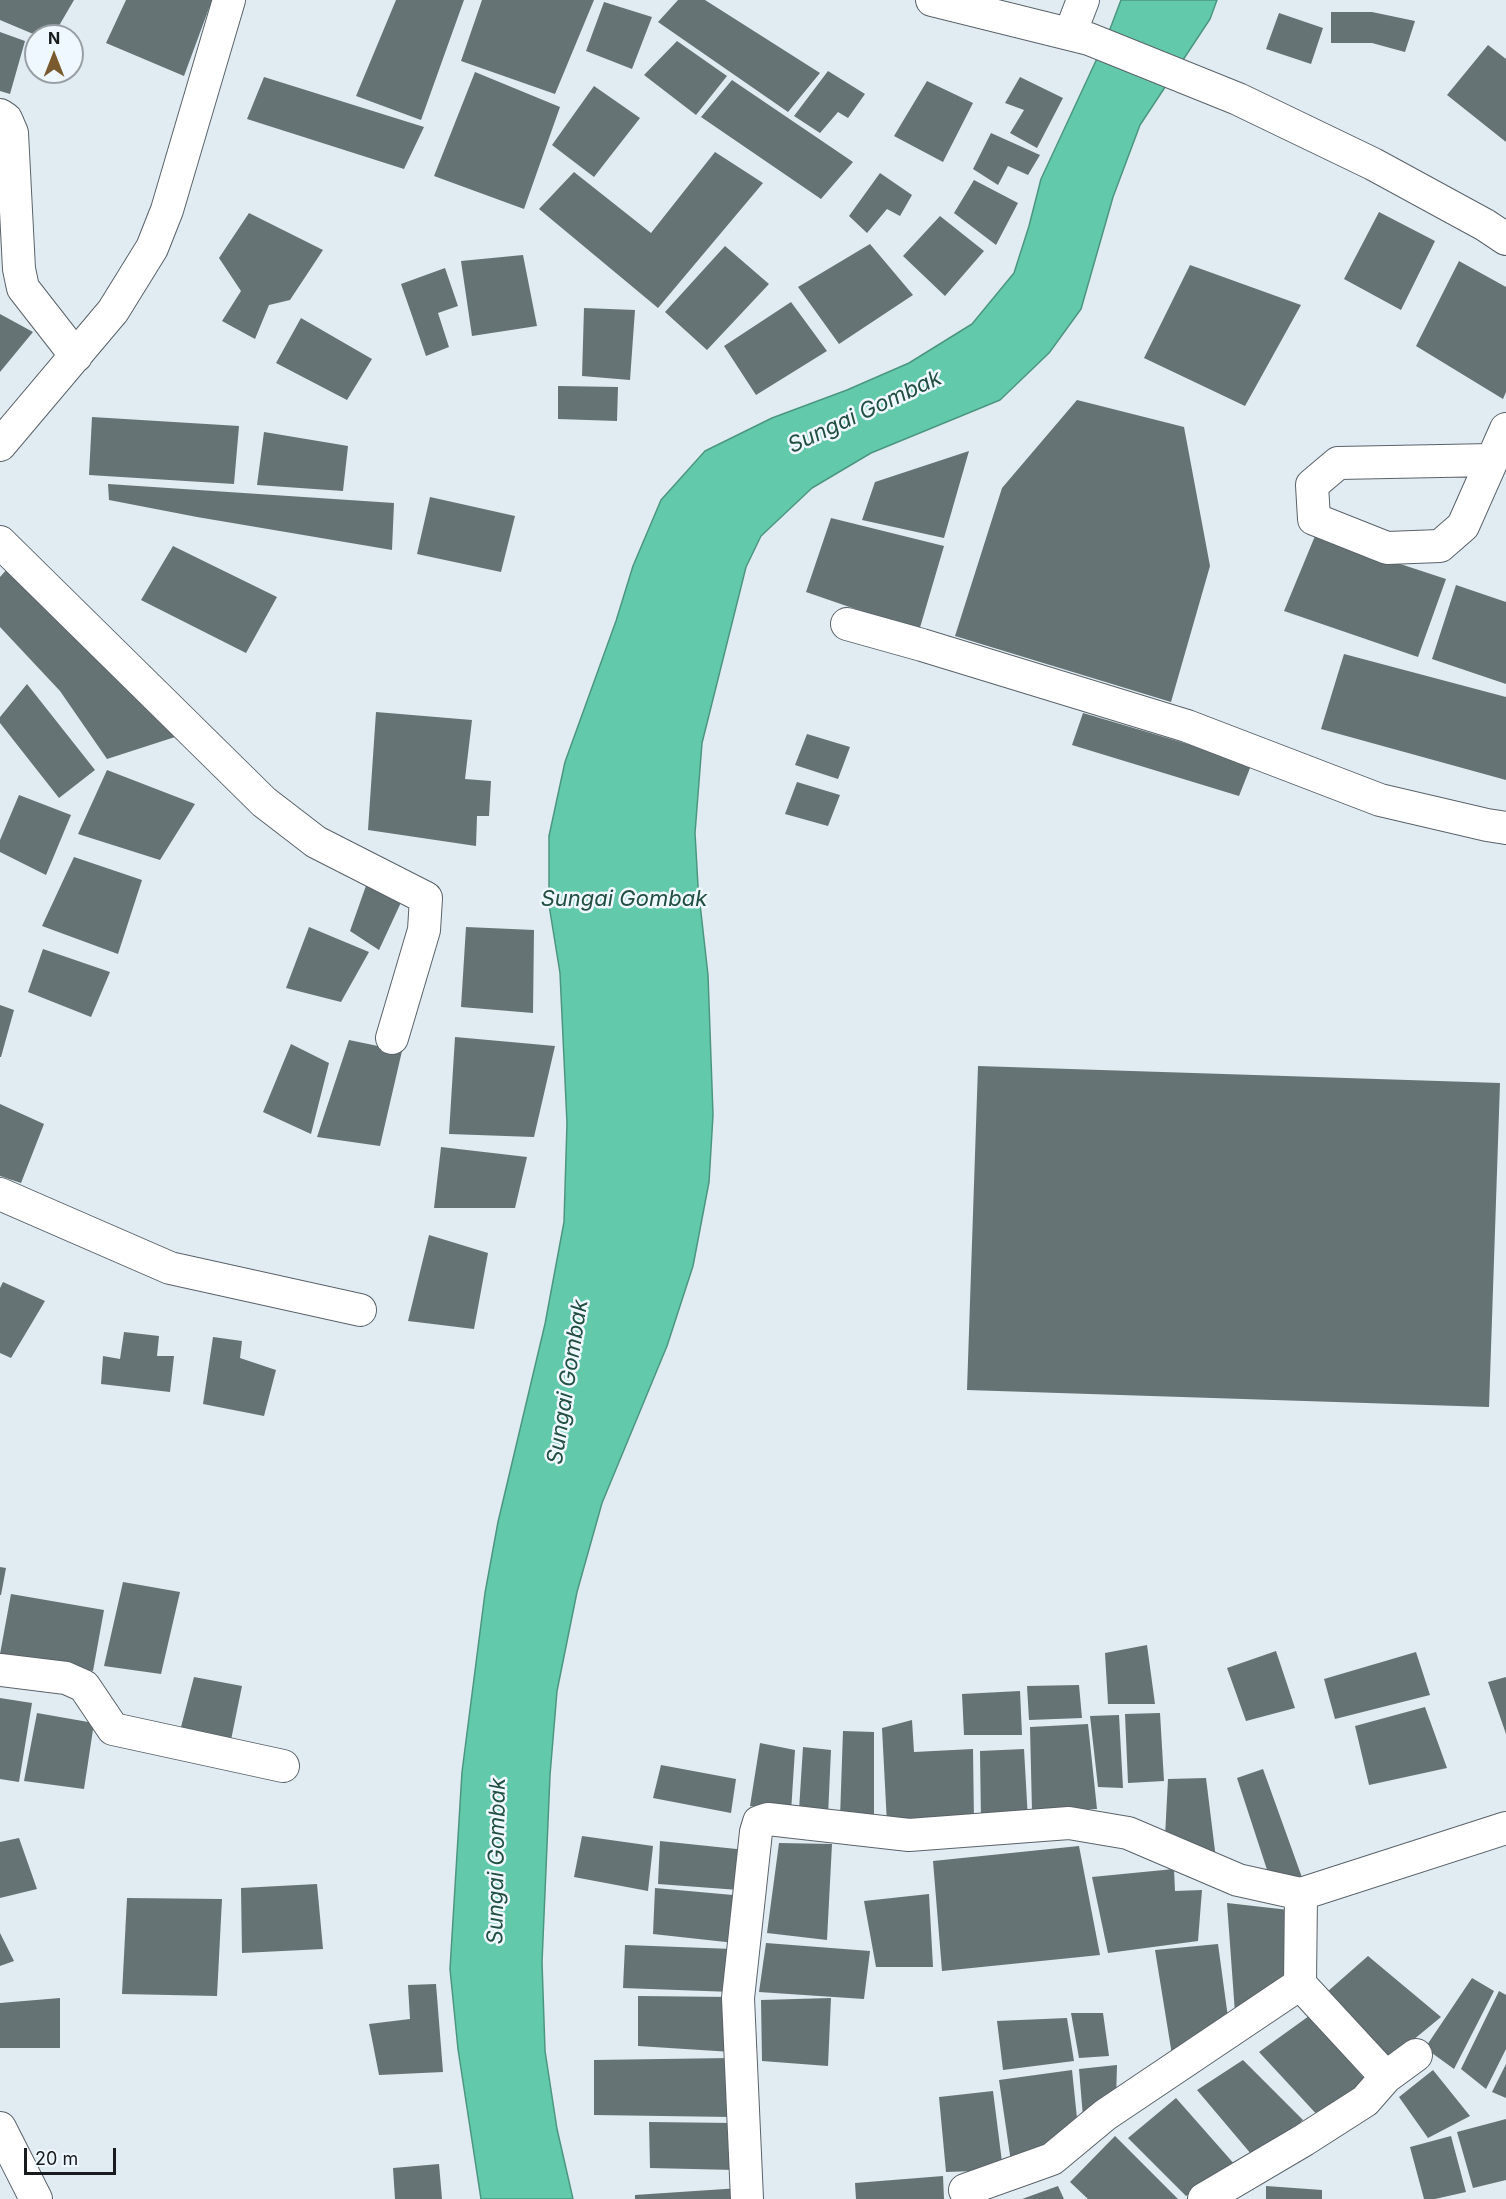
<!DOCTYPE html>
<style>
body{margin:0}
#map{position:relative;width:1506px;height:2199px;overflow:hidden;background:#e0ebf2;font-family:Inter,sans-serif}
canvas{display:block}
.north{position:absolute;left:24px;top:24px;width:60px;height:60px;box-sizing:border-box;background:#eff8fe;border:2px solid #99a0a4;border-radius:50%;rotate:0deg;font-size:16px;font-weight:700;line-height:24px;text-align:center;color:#181c1e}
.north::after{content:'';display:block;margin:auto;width:21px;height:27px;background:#7a5b30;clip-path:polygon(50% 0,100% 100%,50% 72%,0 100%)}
.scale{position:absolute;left:24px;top:2148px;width:92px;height:27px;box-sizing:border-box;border:3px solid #181c1e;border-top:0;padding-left:8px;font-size:18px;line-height:21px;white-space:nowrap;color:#181c1e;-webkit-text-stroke:4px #eff8fe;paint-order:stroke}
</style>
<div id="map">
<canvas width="1506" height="2199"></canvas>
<div class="north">N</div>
<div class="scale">20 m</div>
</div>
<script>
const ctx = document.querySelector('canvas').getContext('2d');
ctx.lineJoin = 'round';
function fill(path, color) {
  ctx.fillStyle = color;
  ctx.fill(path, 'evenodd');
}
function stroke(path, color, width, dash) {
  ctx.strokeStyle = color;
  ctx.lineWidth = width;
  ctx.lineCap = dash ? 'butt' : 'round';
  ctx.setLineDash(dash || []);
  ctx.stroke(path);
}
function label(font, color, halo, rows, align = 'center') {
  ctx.font = font + ' Inter,sans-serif';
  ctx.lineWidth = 5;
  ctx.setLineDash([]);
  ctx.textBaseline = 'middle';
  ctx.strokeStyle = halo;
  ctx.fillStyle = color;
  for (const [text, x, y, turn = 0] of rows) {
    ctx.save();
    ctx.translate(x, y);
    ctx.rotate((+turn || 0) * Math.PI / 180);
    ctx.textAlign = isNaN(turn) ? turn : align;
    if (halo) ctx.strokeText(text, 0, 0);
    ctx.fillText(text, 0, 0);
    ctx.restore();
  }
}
const water = new Path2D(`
 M1121,0h96l-7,19 -70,106 -27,72 -32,112 -32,44 -49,47 -129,53 -59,35 -51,48 -15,31 -44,176 -7,90 3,53 10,89 5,140 -4,67 -16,84 -26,80 -65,157 -25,89 -20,99 -7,84 -8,187 3,89 12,78 16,70h-92l-23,-150 -8,-80 12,-197 23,-179 13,-71 47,-198 19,-102 3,-99 -7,-150 -11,-68v-69l16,-74 51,-141 17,-55 28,-66 44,-49 67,-33 75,-28 62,-27 63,-39 42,-51 15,-47 12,-47 66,-142z`);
fill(water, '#62caaa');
stroke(water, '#4c9680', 1.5);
fill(new Path2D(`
 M0,0h74l-21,36h-15l-38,-16z
 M126,0h86l-28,76 -78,-33z
 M396,0h68l-43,120 -65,-24z
 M482,0h112l-39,94 -94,-33z
 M678,0h27l115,73 -32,39 -130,-90z
 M604,2l48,15 -20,52 -46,-18z
 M1331,12h41l43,9 -10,31 -33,-9h-41z
 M1279,13l44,15 -12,36 -45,-15z
 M0,32l25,9 -15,53 -10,-3z
 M677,41l50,35 -31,39 -52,-40z
 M1488,45l18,14v83l-59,-47z
 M828,71l37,23 -17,24 -10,-6 -18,21 -26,-17z
 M475,72l85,35 -36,102 -90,-33z
 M264,77l160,50 -20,42 -157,-50z
 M1020,77l43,21 -26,50 -27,-15 14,-23 -19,-7z
 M732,80l121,82 -32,37 -120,-82z
 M927,81l46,22 -30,59 -49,-26z
 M594,86l46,32 -46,59 -42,-32z
 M991,133l49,22 -12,20 -20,-9 -10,19 -25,-16z
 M715,152l48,31 -105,125 -119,-99 35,-37 77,61z
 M880,173l32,22 -12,21 -13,-7 -20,24 -18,-17z
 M974,180l44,23 -22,42 -42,-32z
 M1379,212l56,29 -34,69 -57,-31z
 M249,213l74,37 -33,50 -21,5 -14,34 -33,-18 19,-30 -22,-33z
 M940,216l44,35 -39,45 -42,-40z
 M870,244l43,51 -74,49 -41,-57z
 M725,246l44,38 -62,66 -42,-38z
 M523,255l14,71 -65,10 -11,-75z
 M1459,261l47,26v105l-3,7 -87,-53z
 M1190,265l111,40 -56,101 -101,-48z
 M445,268l13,38 -20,7 11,34 -23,9 -25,-72z
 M791,302l36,49 -71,44 -32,-49z
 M584,308l51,2 -5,70 -48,-4z
 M0,314l33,18 -33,40z
 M301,318l71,41 -25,41 -71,-37z
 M558,386l60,1 -1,34 -59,-2z
 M1077,400l107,27 26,139 -39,136 -216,-66 47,-148z
 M92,417l147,9 -5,58 -145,-9z
 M264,432l84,14 -5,45 -86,-6z
 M969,451l-25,87 -82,-18 13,-38z
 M108,484l286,19 -2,47 -195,-33 -88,-17z
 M430,497l85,19 -14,56 -84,-18z
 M831,518l113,28 -25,85 -113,-39z
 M1315,536l131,43 -28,78 -134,-46z
 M173,546l104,51 -31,56 -105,-53z
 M7,569l98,93 70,75 -68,22 -47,-68 -60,-64v-50z
 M1456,585l50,17v82l-74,-25z
 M1344,654l162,43v83l-185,-51z
 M27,684l68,86 -36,28 -59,-75v-6z
 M376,712l96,8 -7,59 26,2 -2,35h-12l-1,30 -108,-16z
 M1083,713l169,50 -13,33 -167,-51z
 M807,734l43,13 -12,32 -43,-14z
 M107,770l88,34 -35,56 -82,-26z
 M797,782l43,13 -12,31 -43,-12z
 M19,795l52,20 -25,60 -46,-23v-12z
 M74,857l68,23 -24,74 -76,-28z
 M368,880l36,16 -25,54 -29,-19z
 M309,927l60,25 -28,50 -55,-14z
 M466,927l68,3 -1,83 -72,-6z
 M43,949l67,23 -19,45 -63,-25z
 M0,1005l14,5 -13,47h-1z
 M455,1037l100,9 -21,91 -85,-3z
 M349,1040l53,11 -22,95 -63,-9z
 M291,1044l38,19 -18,71 -48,-22z
 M978,1066l522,17 -11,324 -522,-17z
 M0,1104l44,20 -23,59 -21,-7z
 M441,1147l86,10 -12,51h-81z
 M429,1235l59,18 -14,76 -66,-8z
 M3,1282l42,19 -34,57 -11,-5v-65z
 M124,1332l35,4 -2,20h17l-4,36 -69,-8 2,-28 17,3z
 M213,1337l29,4 -2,17 36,12 -12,46 -61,-12z
 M0,1567l6,1 -5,27h-1z
 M123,1582l57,10 -19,82 -57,-8z
 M11,1594l93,16 -11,61 -93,-17z
 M1147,1645l8,59h-47l-3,-51z
 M1276,1651l19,57 -49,13 -19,-53z
 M1416,1652l14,43 -95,24 -11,-40z
 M194,1677l48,9 -11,54 -50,-13z
 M1506,1677v57l-18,-52z
 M1079,1685l3,33 -53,2 -2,-34z
 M1020,1691l2,44h-58l-2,-41z
 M0,1698l32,5 -13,79 -19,-3z
 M1425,1707l22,61 -78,17 -14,-59z
 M37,1713l57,10 -10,66 -60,-8z
 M1160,1713l4,68 -36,2 -3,-69z
 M1119,1715l4,73 -25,-1 -8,-71z
 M912,1720l2,32 59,-3 1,73 -87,2 -5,-96z
 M1088,1724l9,85 -65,2 -2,-84z
 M843,1731l31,1v88l-34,-2z
 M760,1743l35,7 -4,62 -41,-6z
 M803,1747l28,3 -3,66 -29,-6z
 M1024,1749l4,71 -47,1 -1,-70z
 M661,1765l75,14 -5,34 -78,-15z
 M1263,1769l41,114 -32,2 -35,-107z
 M1206,1778l10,81 -51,-22 3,-58z
 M582,1836l71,10 -5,45 -74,-14z
 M19,1838l18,51 -37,9v-56z
 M660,1841l86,9 -7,40 -81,-6z
 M779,1843l53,1 -5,96 -60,-7z
 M1079,1846l21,109 -158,16 -9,-110z
 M1174,1869l1,22 27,-1 -4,51 -90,12 -16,-76z
 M317,1884l6,65 -81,4 -1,-65z
 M655,1888l89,8 -9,47 -82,-9z
 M929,1894l4,73h-57l-12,-66z
 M127,1898l95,1 -5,97 -95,-2z
 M1227,1903l62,7 1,72 -55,31z
 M0,1933l14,28 -14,5z
 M766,1943l104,8 -6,48 -105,-7z
 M1218,1944l11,81 -57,30 -17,-105z
 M625,1945l108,4 -1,43 -109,-4z
 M1368,1956l73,61 -51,42 -63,-67z
 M1472,1978l22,13 -40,78 -29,-21z
 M436,1984l7,88 -64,3 -10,-51 41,-5 -2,-34z
 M1499,1991l7,4v54l-20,40 -25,-20z
 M638,1996l94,1v55l-94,-6z
 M60,1998v50h-60v-45z
 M831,1998l-3,68 -66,-5 -1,-61z
 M1071,2013h32l6,43 -30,2z
 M1309,2016l61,69 -49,34 -62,-67z
 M1067,2018l7,43 -71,9 -6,-49z
 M730,2058l1,59 -137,-2v-55z
 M1243,2060l60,60 -46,41 -60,-71z
 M1506,2064v34l-14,-6z
 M1117,2065l-1,35 -33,17 -4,-48z
 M1072,2070l6,58 -67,34 -12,-82z
 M1433,2070l37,46 -42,22 -29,-41z
 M993,2091l10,79 -57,2 -7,-75z
 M1176,2098l60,68 -50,30 -58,-58z
 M1506,2119v61l-33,8 -16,-56z
 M649,2122l85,1 1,47 -85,-2z
 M1115,2136l63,63h-90l-18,-17z
 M1451,2136l15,56 -31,7h-11l-14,-52z
 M439,2164l3,35h-47l-2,-31z
 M943,2176l1,23h-88l-1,-16z
 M1058,2186l6,13h-42z
 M1266,2186l56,4v9h-56z
 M740,2188v11h-105v-4z`), '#667374');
const minor = new Path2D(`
 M932,0l157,39 149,60 135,65 112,61 21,14
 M1070,34l13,-34
 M0,115l6,4 6,14 7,136 4,19 53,68
 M0,445l113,-134 39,-63 15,-38 62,-210
 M1492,460l-154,3 -26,22 2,34 73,29 53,-2 23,-20 43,-97
 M0,542l264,260 52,40 110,56 -2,32 -32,108
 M847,624l75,21 265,81 193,74 107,25 19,3
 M0,1194l170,74 190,42
 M0,1670l66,8 18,8 29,43 170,37
 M1300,1984l86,93
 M0,2128l36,71
 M965,2190l87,-31 53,-44 195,-131 1,-90
 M747,2199l-9,-201 18,-166 3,-10 9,-3 141,16 160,-12 59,10 110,47 63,14 205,-66
 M1204,2199l100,-59 61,-39 21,-24 30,-22`);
stroke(minor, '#5a6369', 34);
stroke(minor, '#fff', 32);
label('italic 22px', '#224f41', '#eff8fe', [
 ["Sungai Gombak",865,412,-25],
 ["Sungai Gombak",624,899],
 ["Sungai Gombak",568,1382,-81],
 ["Sungai Gombak",497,1861,-89]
]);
</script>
